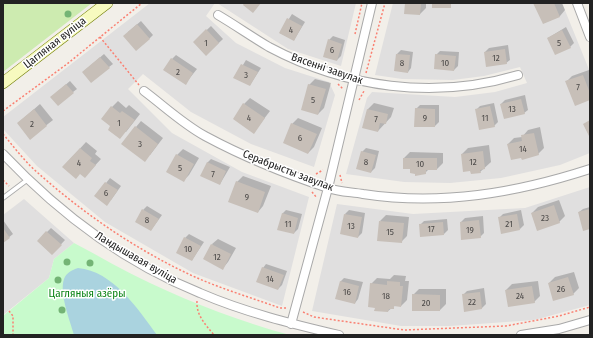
<!DOCTYPE html>
<meta charset="utf-8">
<style>
body{margin:0}
#map{position:relative;width:593px;height:338px;overflow:hidden;background:#f2efe9;font-family:"Fira Sans Condensed",sans-serif}
canvas{display:block}
.frame{position:absolute;inset:0;border:4px solid #222;pointer-events:none}
</style>
<div id="map">
<canvas width="593" height="338"></canvas>
<div class="frame"></div>
</div>
<script>
const ctx = document.querySelector('canvas').getContext('2d');
ctx.lineJoin = 'round';
function fill(path, color) {
  ctx.fillStyle = color;
  ctx.fill(path, 'evenodd');
}
function stroke(path, color, width, dash) {
  ctx.strokeStyle = color;
  ctx.lineWidth = width;
  ctx.lineCap = dash ? 'butt' : 'round';
  ctx.setLineDash(dash || []);
  ctx.stroke(path);
}
function label(font, color, halo, rows, align = 'center') {
  ctx.font = font + ' "Fira Sans Condensed",sans-serif';
  ctx.lineWidth = 3;
  ctx.setLineDash([]);
  ctx.textBaseline = 'middle';
  ctx.strokeStyle = halo;
  ctx.fillStyle = color;
  for (const [text, x, y, turn = 0] of rows) {
    ctx.save();
    ctx.translate(x, y);
    ctx.rotate((+turn || 0) * Math.PI / 180);
    ctx.textAlign = isNaN(turn) ? turn : align;
    if (halo) ctx.strokeText(text, 0, 0);
    ctx.fillText(text, 0, 0);
    ctx.restore();
  }
}
fill(new Path2D(`
 M150,3h65l-9,13 30,27 49,25 44,14 6,13 -21,72 -63,-23 -60,-32 -48,-38 -15,15 44,44 70,39 67,25 -27,109 -89,-33 -88,-51 -68,-56 -34,-37v-12z
 M217,3h139l-15,63 -53,-17z
 M393,3h169l28,69v81l-30,12 -59,13 -51,5 -46,-1 -58,-8 21,-76 5,-6 83,5 40,-5 32,-9 -7,-16 -36,9 -31,4 -51,-1 -27,-4z
 M590,187v118l-56,15 -84,6h-49l-89,-15 25,-107 76,10 112,-6z
 M24,199l50,44 -20,16 -5,19 -46,37v-100z`), '#e0dfdf');
fill(new Path2D(`
 M3,3h89l-89,69z`), '#cdebb0');
fill(new Path2D(`
 M74,243c25,13 50,28 76,40 45,21 91,39 140,52h-287v-19l46,-38 5,-19z`), '#c8facc');
fill(new Path2D(`
 M78,268c35,3 60,41 79,67h-83c-4,-14 -15,-42 -10,-56 2,-6 8,-9 14,-11z`), '#aad3df');
fill(new Path2D(`
 M406,3h20v5l-6,6z
 M535,3h27l3,7 -5,6 -16,7z
 M292,14l13,8 -11,18 -14,-7z
 M141,21l12,14 -4,4 -21,-7z
 M211,26l12,13 -17,16 -12,-13z
 M566,27l8,16 -4,4 -22,-9z
 M333,36l12,4 -4,16 -4,4 -8,-20z
 M508,45l2,15 -4,3 -21,-11 4,-4z
 M401,50l12,2 -2,16 -3,4 -11,-18z
 M440,51l19,1 -1,14 -4,4 -18,-15z
 M104,54l9,10 -4,3 -26,5z
 M176,55l21,14 -12,15 -13,-25z
 M246,60l15,8 -11,17 -15,-7z
 M589,70l1,3v26l-24,-17 6,-6z
 M315,79l16,4 -7,25 -6,6 -9,-29z
 M70,81l7,8 -4,3 -17,1z
 M525,95l3,15 -4,3 -23,-9 4,-4z
 M250,98l20,13 -16,21 -10,-28z
 M118,101l8,7 3,-3 11,9 -14,18 -14,-6v-19z
 M374,103l20,5 -3,9 -13,14 -15,-4 5,-18z
 M494,103l4,19 -4,4 -18,-16 4,-4z
 M40,104l13,16 -23,18 -12,-15z
 M420,105h19v17l-4,4 -19,-17z
 M298,118l24,10 -8,19 -6,6 -16,-29z
 M141,121l22,17 -13,17 -14,-28z
 M540,127l4,21 -6,6 -30,-10 6,-6 8,-1 6,-7z
 M86,142l11,9 -2,3 6,5 -11,12 -10,2 -17,-6z
 M489,145l2,17 -11,10 -18,-18 6,-6z
 M366,148l13,3 -4,17 -4,4 -9,-20z
 M183,149l16,9 -10,17 -6,6 -6,-26z
 M410,152l33,1v10l-6,6h-8l-4,4 -14,-5 -7,-10z
 M211,159l19,8 -10,17 -13,-21z
 M243,176l28,10 -8,20 -5,6 -21,-30z
 M110,178l11,8 -10,14 -15,-4z
 M559,200l6,16 -6,6 -27,-9 6,-6z
 M147,206l15,9 -11,15 -8,-20z
 M590,207v21l-11,-16 4,-3z
 M286,210l16,4 -4,15 -4,4 -12,-19z
 M349,210l16,3 -3,20 -4,4 -13,-23z
 M521,210l3,15 -4,4 -21,-11 4,-4z
 M386,215l23,2 -2,19 -6,6 -21,-21z
 M483,216l1,17 -4,4 -18,2 -1,-17 4,-4z
 M447,219l1,11 -4,4 -24,-9 4,-4z
 M3,220l10,14 -10,8z
 M51,228l14,12 -13,14 -14,-13z
 M189,234l15,8 -12,18 -7,-22z
 M218,239l18,9 -8,14 -5,6 -11,-24z
 M266,264l21,7 -5,14 -4,4 -15,-21z
 M574,272l5,16 -6,6 -24,-11 6,-6z
 M394,275l12,1 -1,5h4l-2,19 -6,6 -5,-1 -8,6 -12,-4 -5,-23 6,-6 13,1z
 M344,278l19,4 -5,17 -3,4 -15,-21z
 M538,281l2,15 -6,6 -28,-12 6,-6z
 M484,288l2,16 -4,4 -17,3 -2,-16 4,-4z
 M419,289h27v15l-6,6 -27,-15z`), '#0003');
fill(new Path2D(`
 M244,3h17l-8,10 -10,-8z
 M405,3h16l-1,12 -16,-1z
 M432,3h19v5h-19z
 M533,3h21l6,14 -17,7z
 M287,18l15,8 -8,15 -15,-8z
 M137,24l13,15 -14,12 -13,-15z
 M206,29l13,14 -13,13 -13,-14z
 M562,30l9,18 -16,7 -8,-17z
 M328,39l14,5 -5,17 -14,-4z
 M505,49l2,15 -21,3 -2,-15z
 M396,54l14,1 -2,18 -14,-2z
 M435,54l21,2 -2,15 -20,-2z
 M100,57l10,11 -19,15 -9,-11z
 M171,58l22,15 -7,12 -23,-15z
 M241,64l17,8 -8,14 -17,-8z
 M583,75l7,18v7l-15,6 -10,-25z
 M66,84l8,9 -16,13 -8,-9z
 M308,84l18,5 -8,26 -17,-5z
 M521,99l4,15 -21,5 -4,-15z
 M243,103l22,15 -11,16 -21,-15z
 M111,106l9,7 2,-2 13,9 -15,19 -12,-9 2,-4 -9,-7z
 M490,106l5,21 -16,3 -4,-21z
 M415,108l20,1v18h-21z
 M34,109l13,17 -17,14 -13,-17z
 M367,109l21,5 -2,10 -6,-1 -2,9 -16,-4z
 M590,120v18l-7,-14z
 M291,123l26,11 -9,20 -25,-11z
 M135,126l23,18 -13,18 -24,-18z
 M534,133l5,22 -17,5 -1,-2 -10,2 -4,-16 15,-3 -1,-6z
 M80,148l12,10 -2,3 6,4 -11,13 -5,-4 -4,5 -14,-12z
 M361,151l15,4 -5,18 -15,-4z
 M483,151l2,18 -5,1 1,3 -10,1 -1,-3 -7,1 -2,-18z
 M176,154l18,10 -10,18 -18,-10z
 M403,158h34v12h-11v4l-11,2v-2l-5,-1v-4h-7z
 M207,162l19,9 -6,14 -20,-9z
 M236,181l29,11 -7,21 -30,-11z
 M105,182l13,8 -11,16 -13,-10z
 M554,205l6,18 -23,8 -6,-18z
 M142,209l17,10 -8,12 -16,-9z
 M590,209v20l-7,2 -5,-19z
 M282,213l16,5 -4,16 -17,-4z
 M344,214l18,3 -4,21 -18,-4z
 M517,214l3,16 -19,4 -3,-17z
 M479,220l2,18 -20,2 -1,-18z
 M379,221l25,2 -2,20 -25,-2z
 M443,222l1,13 -24,2 -1,-13z
 M3,228l7,10 -7,5z
 M46,231l16,14 -10,10 -15,-14z
 M184,237l17,9 -9,15 -16,-8z
 M211,244l20,10 -8,16 -20,-11z
 M262,267l22,8 -6,15 -22,-8z
 M568,277l6,18 -21,6 -5,-18z
 M340,281l19,5 -4,18 -20,-5z
 M387,281l13,1v4h3l-2,21 -7,-1v3h-5l-1,3 -14,-1 1,-3 -7,-1 2,-24 17,2z
 M532,286l3,17 -27,4 -3,-17z
 M480,292l2,17 -18,3 -2,-18z
 M412,294l28,1v16h-28z`), '#c7bfb8');
const lane = new Path2D(`
 M3,198l24,-18`);
const street = new Path2D(`
 M577,3l13,34
 M218,15c17,10 34,22 51,32 77,41 165,53 249,28
 M144,91c20,15 39,33 61,45 39,21 81,38 123,52 11,4 24,4 35,6 78,12 153,-1 227,-25
 M3,154c55,58 122,109 197,139 44,19 92,31 139,42
 M291,324l37,-136 44,-185
 M521,335l38,-6 31,-9`);
const secondary = new Path2D(`
 M3,83l104,-80`);
stroke(lane, '#a9a9a9', 5.5);
stroke(street, '#a9a9a9', 10);
stroke(secondary, '#707d05', 12);
stroke(new Path2D(`
 M355,34l7,-31
 M100,37l39,48
 M366,73l19,-70
 M338,84l5,5
 M359,100l5,-9
 M3,111l64,-47 75,-61
 M3,134c11,13 22,28 35,39 46,41 100,78 157,104 27,12 57,21 85,31h6
 M316,174l7,-4
 M340,175l2,8
 M3,180l6,6
 M312,192l5,6
 M197,301c-1,14 8,23 17,34
 M9,311l4,5v19
 M303,312l11,5 90,13 102,-4 53,-10 31,-9`), '#fa8072', 1.5, [2, 2]);
stroke(lane, '#fff', 4);
stroke(street, '#fff', 8);
stroke(secondary, '#f7fabf', 11);
ctx.fillStyle = '#74b475';
for (const [x, y] of [
 [68,14],
 [67,262],
 [90,263],
 [58,280],
 [62,310]
]) {
  ctx.beginPath();
  ctx.arc(x, y, 3.5, 0, 2 * Math.PI);
  ctx.fill();
}
label('9px', '#4b4948', null, [
 ["4",291,30],
 ["1",206,43],
 ["5",559,43],
 ["6",332,50],
 ["12",496,58],
 ["8",402,63],
 ["10",445,63],
 ["2",178,72],
 ["3",246,75],
 ["7",578,87],
 ["5",313,100],
 ["13",512,109],
 ["4",249,118],
 ["9",425,118],
 ["11",485,118],
 ["7",376,119],
 ["1",119,123],
 ["2",32,124],
 ["6",300,138],
 ["3",140,144],
 ["14",523,149],
 ["8",366,162],
 ["12",473,162],
 ["4",79,163],
 ["10",420,164],
 ["5",180,168],
 ["7",213,174],
 ["6",106,193],
 ["9",247,197],
 ["23",545,218],
 ["8",147,220],
 ["11",288,224],
 ["21",509,224],
 ["13",351,226],
 ["17",431,229],
 ["19",470,230],
 ["15",390,232],
 ["10",188,249],
 ["12",217,257],
 ["14",270,279],
 ["26",561,289],
 ["16",347,292],
 ["18",386,296],
 ["24",520,296],
 ["22",472,302],
 ["20",426,303]
]);
label('11px', '#222', '#fff', [
 ["Цагляная вуліца",55,43,-38],
 ["Вясенні завулак",327,69,19],
 ["Серабрысты завулак",288,171,21],
 ["Ландышавая вуліца",136,258,30]
]);
label('11px', '#0c8416', '#fff', [
 ["Цагляныя азёры",87,294]
]);
</script>
